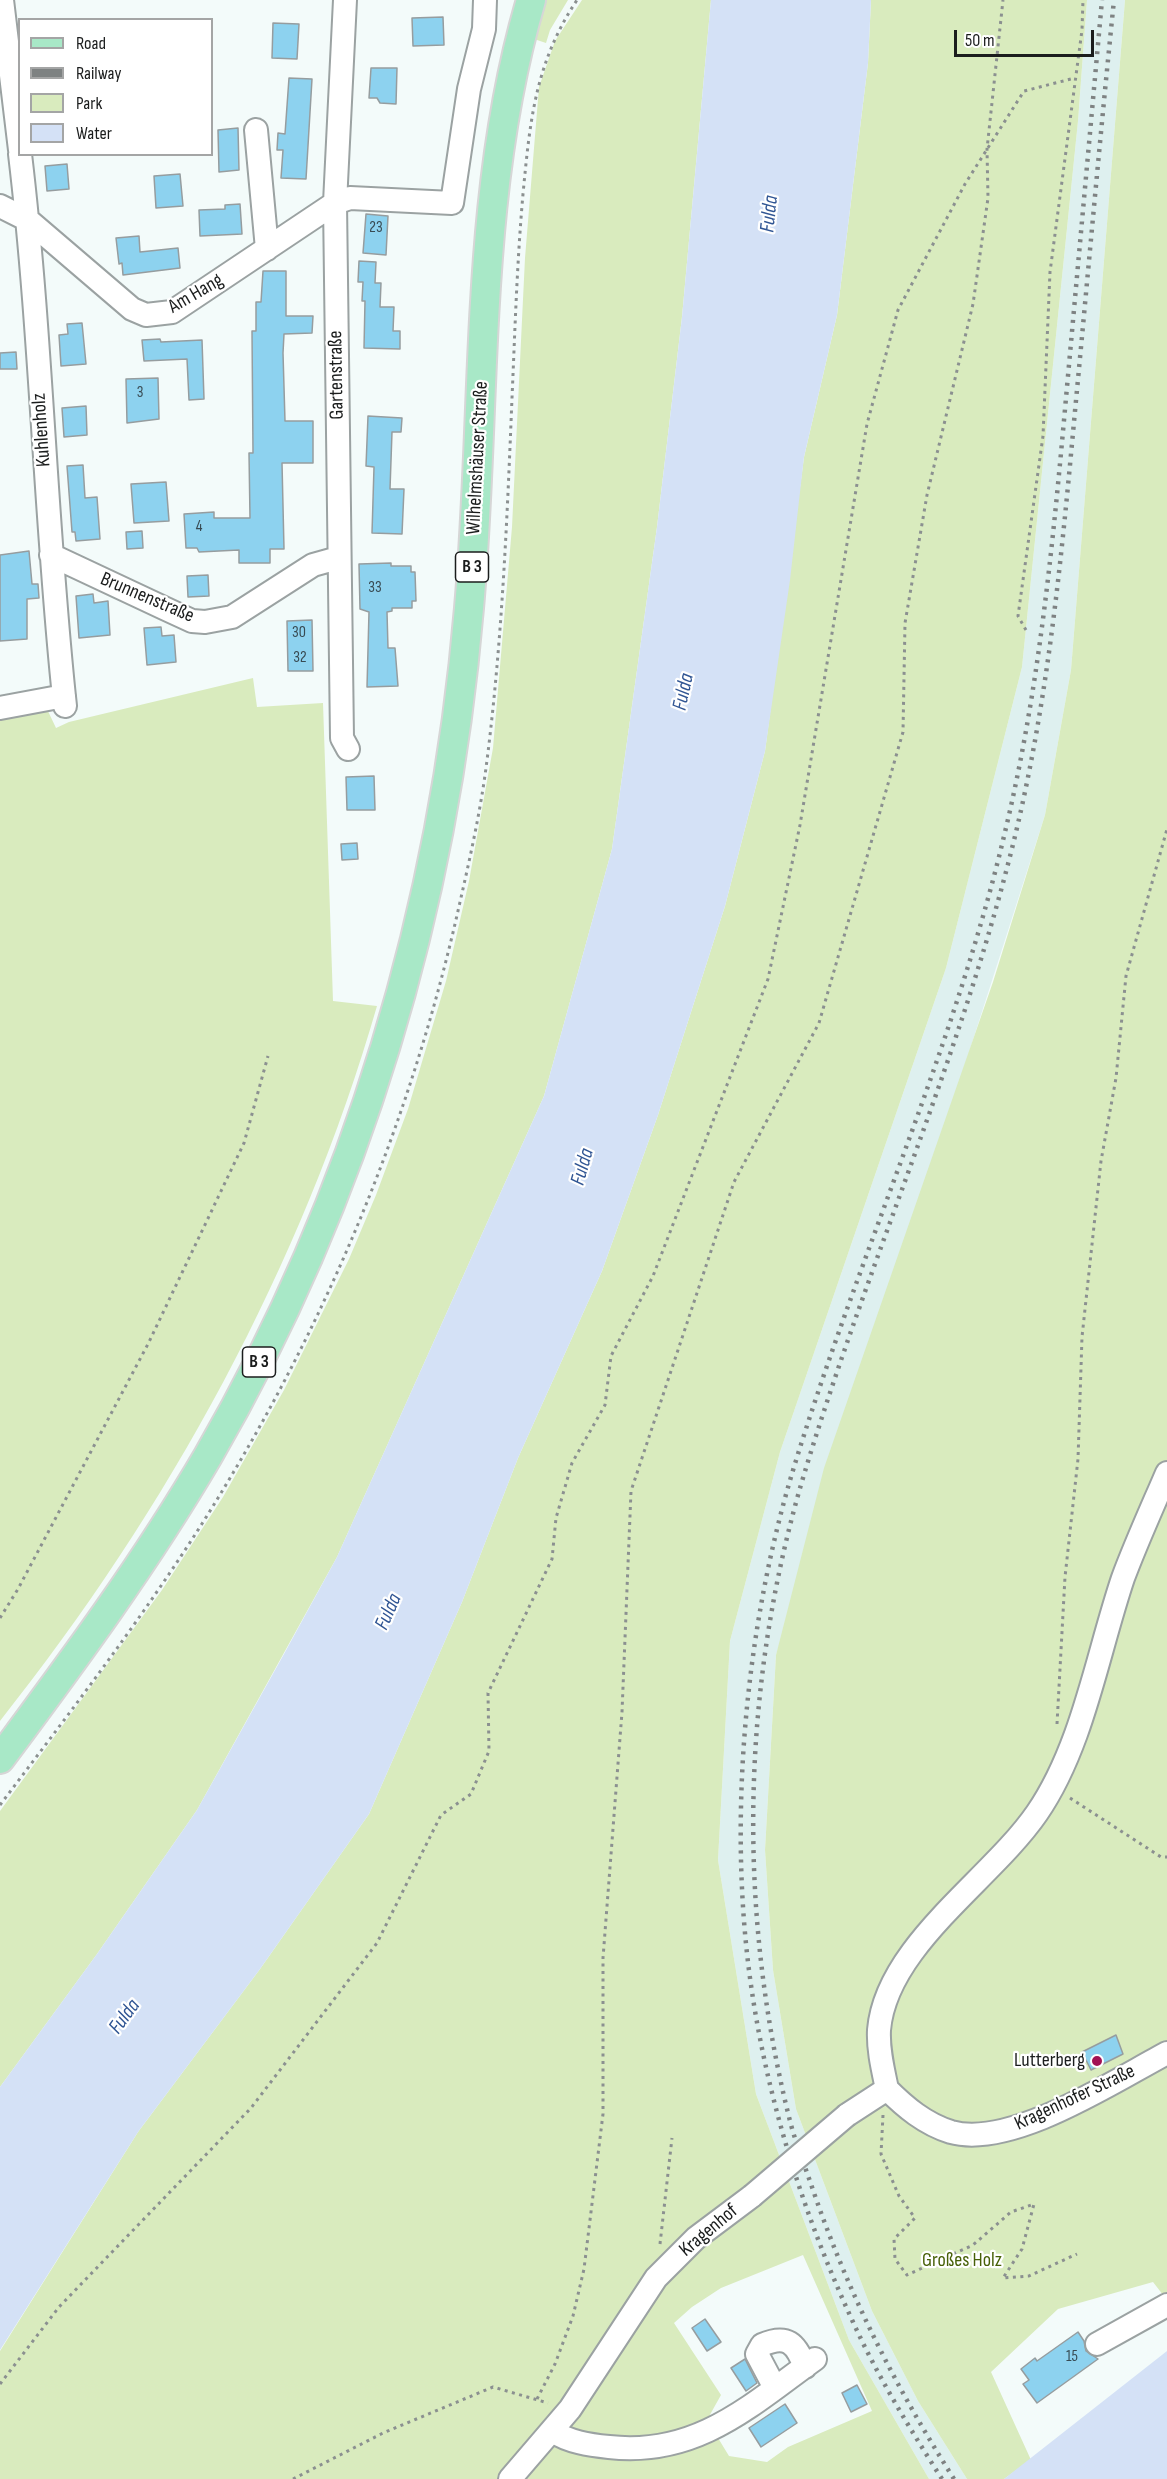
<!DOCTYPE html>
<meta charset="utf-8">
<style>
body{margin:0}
#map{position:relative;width:1167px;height:2479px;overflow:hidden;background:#f3fbfa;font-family:"Sofia Sans Condensed",sans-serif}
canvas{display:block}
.legend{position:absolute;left:18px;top:18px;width:195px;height:138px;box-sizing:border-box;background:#fff;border:2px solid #a4a5a5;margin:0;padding:8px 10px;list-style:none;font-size:18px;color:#1b1d1d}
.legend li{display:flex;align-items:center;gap:12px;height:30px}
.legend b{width:30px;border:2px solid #a4a5a5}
.scale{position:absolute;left:954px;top:30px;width:140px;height:27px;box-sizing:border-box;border:3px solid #1b1d1d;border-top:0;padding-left:8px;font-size:18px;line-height:21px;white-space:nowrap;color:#1b1d1d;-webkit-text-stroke:4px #fff;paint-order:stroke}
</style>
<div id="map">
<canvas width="1167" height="2479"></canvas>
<ul class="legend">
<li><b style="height:8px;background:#a8e8c7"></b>Road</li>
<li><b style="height:8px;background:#7e8282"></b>Railway</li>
<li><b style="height:16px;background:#d9ebbe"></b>Park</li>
<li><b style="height:16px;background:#d4e1f6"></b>Water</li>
</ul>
<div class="scale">50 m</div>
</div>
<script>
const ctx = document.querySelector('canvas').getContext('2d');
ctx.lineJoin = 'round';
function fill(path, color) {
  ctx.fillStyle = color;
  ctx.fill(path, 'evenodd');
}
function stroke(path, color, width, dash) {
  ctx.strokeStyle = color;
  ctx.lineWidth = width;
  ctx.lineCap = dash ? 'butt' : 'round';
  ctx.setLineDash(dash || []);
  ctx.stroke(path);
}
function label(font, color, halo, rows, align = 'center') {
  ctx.font = font + ' "Sofia Sans Condensed",sans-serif';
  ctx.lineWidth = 4.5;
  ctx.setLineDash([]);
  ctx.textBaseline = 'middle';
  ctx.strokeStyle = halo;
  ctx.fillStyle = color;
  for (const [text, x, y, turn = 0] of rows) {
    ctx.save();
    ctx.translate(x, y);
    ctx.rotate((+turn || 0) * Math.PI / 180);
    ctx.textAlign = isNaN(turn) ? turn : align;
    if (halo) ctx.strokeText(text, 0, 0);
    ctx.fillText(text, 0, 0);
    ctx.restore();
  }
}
fill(new Path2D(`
 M1087,0h38l-54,670 -26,145 -269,840 -11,195 8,120 23,139 76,202 46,90 49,78h-38l-80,-139 -93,-246 -38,-234 12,-219 50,-189 166,-484 76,-301 56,-546z`), '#def0ef');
fill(new Path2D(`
 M545,0h23l-18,30 -4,13 -12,-4z
 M582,0h129l-29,317 -25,210 -45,322 -68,247 -207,461 -140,253 -100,144 -97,133v-276l162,-221 61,-93 61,-107 65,-131 27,-64 32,-86 38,-128 23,-100 24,-133 19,-221 13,-269 14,-171 16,-46z
 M871,0h216l-9,121 -56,546 -76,301 -166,484 -50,189 -12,219 38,234 93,246 80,139h-929v-128l138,-219 122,-163 109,-155 93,-212 56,-144 84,-187 56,-156 67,-209 40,-155 39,-294 33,-142 31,-252zM803,2255l69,156 -84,36 -21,15 -38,-6 -22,-36 14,-25 -47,-72 18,-16 29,-19z
 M1125,0h42v2300l-14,-18 -95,27 -67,63 40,88 -27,19h-37l-49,-78 -46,-90 -76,-202 -23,-139 -8,-120 11,-195 48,-187 169,-486 52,-167 26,-145z
 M253,678l4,29 66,-4 10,298 44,5c-75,260 -209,504 -377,715v-1004l47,-8 9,19 13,-6z`), '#d9ebbe');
fill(new Path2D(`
 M711,0h160l-3,63 -31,252 -33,142 -14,123 -25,171 -40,155 -67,209 -56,156 -84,187 -56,144 -93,212 -109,155 -122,163 -138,218v-263l97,-133 100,-144 87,-156 53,-97 207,-461 68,-247 45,-322 25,-210z
 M1167,2351v128h-163z`), '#d4e1f6');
const building = new Path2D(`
 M443,17l1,28 -31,1 -1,-28z
 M273,23l26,1 -2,35 -25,-1z
 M371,68h26l-1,36 -16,-1 -3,-5h-8z
 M289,78l23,1 -6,100 -25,-1 2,-28h-6l1,-17 7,1z
 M238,128l1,42 -20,2 -1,-42z
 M67,164l2,25 -22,2 -2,-25z
 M180,174l3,32 -27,2 -2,-32z
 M240,204l2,30 -42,2 -1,-26 26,-1v-4z
 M366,214l22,2 -2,39 -23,-2z
 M139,236l1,16 38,-4 2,20 -57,7 -1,-12 -3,1 -3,-26z
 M359,261l17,1 -1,21h6l-1,24h14l-1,24h7v18l-36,-1 1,-47h-3l1,-19h-5z
 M263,271h23v45h27l-1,17 -28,1 -1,19 2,68h28v42h-31l2,86h-14v14h-31v-13l-40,2 -2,-4h-11l-2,-34 30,-2v6h36l-1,-65h4l-1,-122h4v-29h5z
 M82,323l4,41 -25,2 -2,-31 9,-1 -1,-10z
 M160,339l1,3 41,-2 2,59 -15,1 -2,-41 -43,2 -2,-21z
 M16,352l1,17h-17v-16z
 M158,378l1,41 -32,4 -1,-44z
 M86,406l1,29 -23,2 -2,-29z
 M368,416l34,2 -1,14h-9l-2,57h14l-2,45 -30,-1 2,-66 -8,-1z
 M83,465l2,33 12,-1 3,42 -24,2 -1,-9h-3l-5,-66z
 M166,482l3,39 -35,2 -3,-39z
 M142,531l1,17 -16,1 -1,-17z
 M29,551l3,33h6l1,14 -12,1v40l-27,2v-86z
 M391,563v3h20v6h4l1,29h-4v7h-20v3l-5,1 1,36h7l3,38 -31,1 2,-75 -9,-3 -1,-45z
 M208,575l1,21 -21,1 -1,-21z
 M93,594l1,9 14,-2 2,34 -31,3 -3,-42z
 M312,620l1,51h-25l-1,-50z
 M161,627l1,9 12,-1 2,27 -29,3 -3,-37z
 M374,776l1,34h-28l-1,-33z
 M357,843l1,16 -16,1 -1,-16z
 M1116,2035l7,19 -32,16 -9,-18z
 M705,2319l16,23 -14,9 -15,-23z
 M1078,2332l6,9 2,10 12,8 -61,44 -14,-19 6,-4 -8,-11 14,-11 2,3z
 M745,2359l12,24 -11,8 -15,-23z
 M857,2385l10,19 -16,8 -9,-19z
 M785,2404l12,19 -36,24 -12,-19z`);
fill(building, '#8dd2ef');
stroke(building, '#969d9f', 1.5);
const minor = new Path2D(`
 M2,0l18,150
 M345,0l-10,203 7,535 6,11
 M256,130l11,119
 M20,154c22,184 25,369 45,552
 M0,206l28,14 104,89 14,6 26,-3 163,-109 15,-5 102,5 17,-114 15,-60 1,-29
 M51,555l115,54 26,12 13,1 27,-5 81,-52 25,-7
 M0,708l64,-12
 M887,2089c-4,-19 -9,-39 -8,-59 7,-84 112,-150 158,-217 46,-67 60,-158 86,-235 13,-35 29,-70 44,-105
 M887,2089c18,18 38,35 64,43 60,17 163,-51 216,-79
 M847,2115l40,-26
 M1097,2344l70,-39
 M775,2388l-18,-34 5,-9c25,-11 34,-2 43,22
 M552,2431c17,11 37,14 57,16 87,10 141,-41 206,-88
 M510,2479l60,-70 86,-131 40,-40 56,-42`);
const major = new Path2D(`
 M0,1759c73,-98 146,-197 208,-303 150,-259 236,-550 261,-848 18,-203 4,-411 62,-608`);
stroke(minor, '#9ba2a2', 26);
stroke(major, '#d6d6d6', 32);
stroke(new Path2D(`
 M1026,630l-8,-14 25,-180 7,-164 32,-242 1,-30
 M0,1618l18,-29 130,-245 96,-201 24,-87
 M1057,1724l8,-147 13,-118 4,-122 19,-176 15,-83 10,-102 41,-147
 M1070,1798l91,59h6
 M0,1805c80,-106 162,-212 230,-327 107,-179 185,-373 230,-576 10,-44 20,-89 26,-134 16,-123 21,-246 26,-370 3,-68 5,-136 11,-204 7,-73 12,-131 54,-194
 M883,2115l-2,39 18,42 16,22 -21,21 1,20 12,16 66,-30 38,-33 23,-8 -12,45 -19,29 26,-2 48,-22
 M660,2244l12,-106
 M0,2384l59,-77 192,-199 126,-165 64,-128 30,-21 18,-43 -1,-58 64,-134 4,-41 16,-55 33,-58 6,-49 42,-80 115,-297 32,-154 67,-401 31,-114 67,-126 59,-93 51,-13
 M537,2399l18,-35 18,-48 11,-47 19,-155v-156l19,-246 9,-221 103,-309 85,-159 84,-291 2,-109 22,-128 46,-191 15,-106 -1,-49 16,-149
 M293,2479l90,-46 110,-46 55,16`), '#8b9090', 3, [3, 4.5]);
stroke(minor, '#fff', 22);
stroke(major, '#a8e8c7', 28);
stroke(new Path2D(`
 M942,2479c-32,-50 -64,-102 -89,-157 -50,-108 -87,-226 -103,-344 -22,-163 -4,-354 44,-511 65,-213 160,-418 211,-635 34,-142 48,-289 61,-434 12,-133 24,-265 36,-398
 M954,2479c-59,-93 -105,-184 -141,-289 -8,-24 -18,-48 -24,-73 -53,-213 -47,-440 17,-649 65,-214 158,-419 210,-636 33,-139 46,-280 59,-421 13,-137 25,-274 39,-411`), '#7e8282', 4.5, [3, 6]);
const minorBridge = new Path2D(`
 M752,2196l95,-81`);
stroke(minorBridge, '#9ba2a2', 26, []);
stroke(minorBridge, '#fff', 22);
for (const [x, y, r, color] of [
 [1097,2061,6,"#a21154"]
]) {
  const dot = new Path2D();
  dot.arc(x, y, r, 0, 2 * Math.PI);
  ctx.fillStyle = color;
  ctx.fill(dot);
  stroke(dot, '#fff', 2);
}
label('16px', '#384a52', null, [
 ["23",376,228],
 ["3",140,393],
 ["4",199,527],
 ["33",375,588],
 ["30",299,633],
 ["32",300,658],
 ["15",1072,2357]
]);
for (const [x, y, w] of [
 [472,567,33],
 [259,1362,33]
]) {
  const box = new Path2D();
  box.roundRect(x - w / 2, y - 15, w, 30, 4.5);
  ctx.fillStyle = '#fff';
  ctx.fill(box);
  stroke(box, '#1b1d1d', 1.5);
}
label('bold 18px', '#1b1d1d', null, [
 ["B 3",472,567],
 ["B 3",259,1362]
]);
label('20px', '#1b1d1d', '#fff', [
 ["Am Hang",196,294,-30],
 ["Gartenstraße",337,375,-91],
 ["Kuhlenholz",42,430,-94],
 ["Wilhelmshäuser Straße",478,458,-87],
 ["Brunnenstraße",147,598,23],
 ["Kragenhofer Straße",1075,2098,-25],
 ["Kragenhof",709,2231,-40]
]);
label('20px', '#1b1d1d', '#fff', [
 ["Lutterberg",1085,2061]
], 'right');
label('20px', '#476007', '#fff', [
 ["Großes Holz",962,2261]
]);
label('italic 21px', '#315694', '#fff', [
 ["Fulda",770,214,-84],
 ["Fulda",684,692,-78],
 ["Fulda",583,1167,-74],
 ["Fulda",389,1612,-66],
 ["Fulda",125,2017,-54]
]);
</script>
